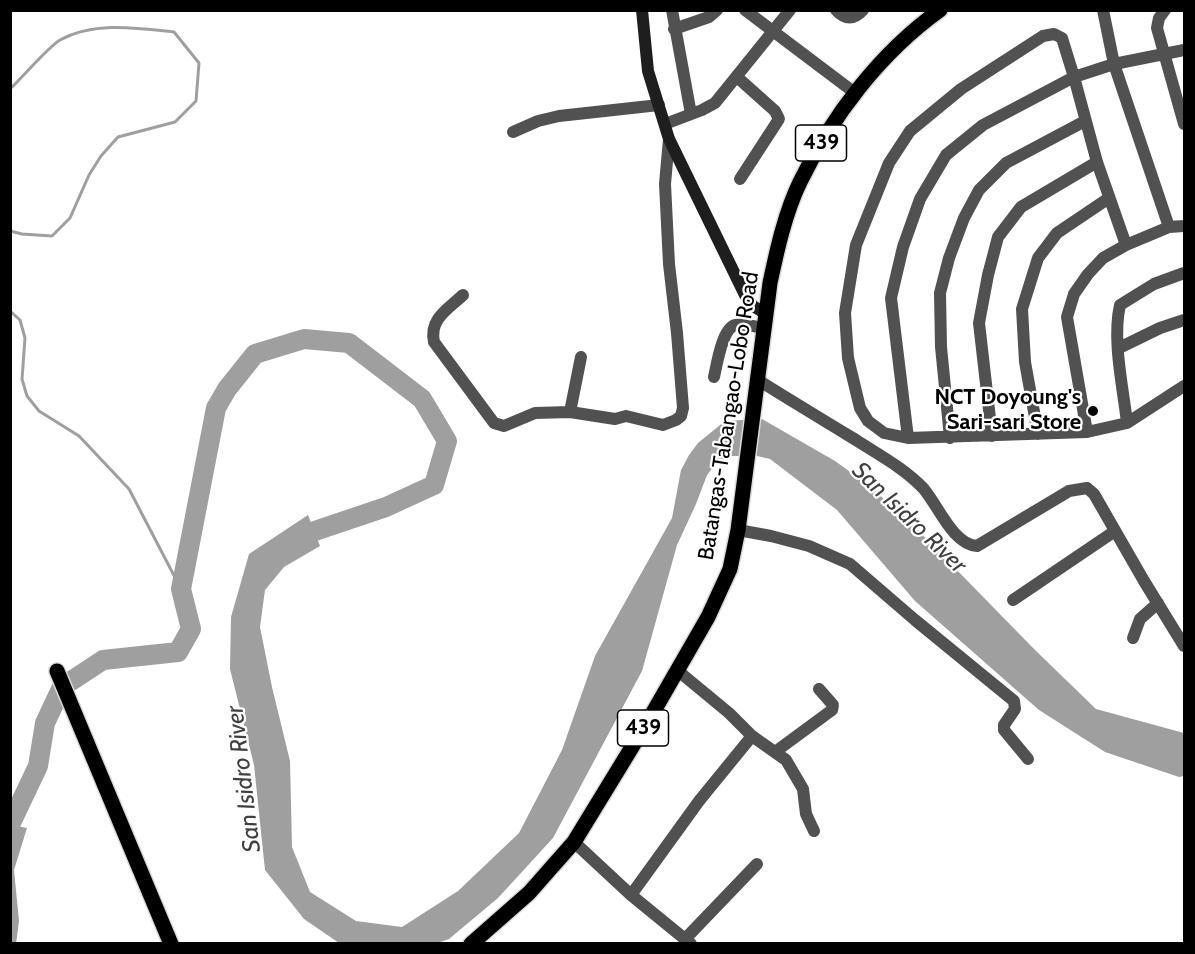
<!DOCTYPE html>
<style>
body{margin:0}
#map{position:relative;width:1195px;height:954px;overflow:hidden;background:#fff;font-family:Cabin,sans-serif}
canvas{display:block}
.frame{position:absolute;inset:0;border:12px solid #000;pointer-events:none}
</style>
<div id="map">
<canvas width="1195" height="954"></canvas>
<div class="frame"></div>
</div>
<script>
const ctx = document.querySelector('canvas').getContext('2d');
ctx.lineJoin = 'round';
function fill(path, color) {
  ctx.fillStyle = color;
  ctx.fill(path, 'evenodd');
}
function stroke(path, color, width, dash) {
  ctx.strokeStyle = color;
  ctx.lineWidth = width;
  ctx.lineCap = dash ? 'butt' : 'round';
  ctx.setLineDash(dash || []);
  ctx.stroke(path);
}
function label(font, color, halo, rows, align = 'center') {
  ctx.font = font + ' Cabin,sans-serif';
  ctx.lineWidth = 4.5;
  ctx.setLineDash([]);
  ctx.textBaseline = 'middle';
  ctx.strokeStyle = halo;
  ctx.fillStyle = color;
  for (const [text, x, y, turn = 0] of rows) {
    ctx.save();
    ctx.translate(x, y);
    ctx.rotate((+turn || 0) * Math.PI / 180);
    ctx.textAlign = isNaN(turn) ? turn : align;
    if (halo) ctx.strokeText(text, 0, 0);
    ctx.fillText(text, 0, 0);
    ctx.restore();
  }
}
fill(new Path2D(`
 M762,419l73,42 28,20 42,36 130,133 61,59 88,24v43l-5,1 -74,-25 -66,-42 -124,-109 -78,-91 -67,-51 -13,-3h-28l-15,10 -7,9 -11,29 -19,41 -35,126 -89,167 -55,60 -49,41 -14,5 -96,-1 -35,-24 -39,-49 -11,-105 -24,-96 1,-52 18,-63 59,-39 12,31 -36,21 -19,23 -5,37 12,60 18,74 2,86 18,45 46,29 46,6 56,-36 61,-58 43,-83 33,-94 77,-138 9,-48 8,-15 9,-12 27,-22z
 M11,825l16,3 -13,42 5,51 -3,23 -6,-1z`), '#9f9f9f');
stroke(new Path2D(`
 M10,89c12,-11 38,-42 50,-49 34,-19 78,-12 114,-8l25,31 -3,38 -21,21 -57,15 -17,19 -12,19 -19,43 -18,18 -30,-2 -12,-3
 M10,311l10,9 5,18 -3,41 5,17 12,15 40,25 50,53 52,100`), '#9f9f9f', 3);
stroke(new Path2D(`
 M10,825l28,-59 7,-43 17,-36 41,-27 75,-8 13,-23 -10,-40 35,-181 11,-19 28,-35 49,-15 45,4 73,56 25,42 -13,44 -48,22 -92,31 -4,4`), '#9f9f9f', 20);
const primary = new Path2D(`
 M57,671l114,273
 M471,944l58,-51 45,-51 77,-126 57,-99 22,-48 8,-39 32,-247c7,-33 15,-70 30,-101 32,-66 80,-129 140,-172`);
stroke(primary, '#dbdbdb', 18);
stroke(new Path2D(`
 M672,10l19,104
 M745,10l110,83
 M836,10c9,10 18,10 27,0
 M1103,10l11,54 55,163
 M1165,10l-6,8 -2,10 27,96
 M674,29l35,-12 8,-7
 M737,77l38,34 4,8 -39,60
 M665,124l37,-14 13,-7 75,-93
 M513,132l25,-11 21,-5 100,-11
 M1126,245l-29,-83 -23,-85 -12,-39 -8,-4 -11,2 -82,53 -51,42 -21,32 -33,82 -11,68 3,45 12,50 8,13 16,12 24,5 179,-6 40,-9 57,-37
 M463,295c-15,14 -34,24 -29,47l60,81 10,3 31,-13 35,-1 45,7 11,-3 37,9 13,-5 5,-4 2,-8 -6,-75 -8,-69 -4,-80 4,-45
 M1119,348l41,-20 24,-8
 M714,377c3,-13 8,-48 21,-52 8,-2 20,2 29,3
 M758,380c32,20 65,40 98,60 23,15 48,28 67,48 15,17 30,57 54,58l92,-55 18,-3 7,6 50,87 40,65
 M570,412l11,-55
 M1127,423c-4,-36 -15,-83 -7,-118l34,-21 30,-11
 M1087,432l-20,-115 7,-23 14,-20 15,-16 23,-13 43,-18 15,-1
 M1038,434l-13,-72 -3,-53 16,-51 19,-25 52,-35
 M992,436l-13,-113 9,-48 10,-38 23,-30 76,-45
 M908,438l-17,-140 12,-51 17,-48 26,-44 37,-30 91,-48 40,-13 70,-14
 M950,438l-9,-91 -1,-54 9,-35 15,-40 15,-28 27,-27 79,-42
 M738,530l33,6 38,10 41,18 65,56 99,81 1,8 -11,16v5l24,29
 M1013,600l102,-69
 M1133,638l7,-19 18,-16
 M677,670l52,43 23,23 34,24 17,29 3,25 8,17
 M775,752l57,-42 1,-5 -14,-16
 M574,842l57,53 60,49
 M631,895l68,-94 53,-65
 M686,938l71,-74`), '#515151', 12);
stroke(new Path2D(`
 M642,10l6,61 21,68 76,156 8,11 13,8`), '#1e1e1e', 12);
stroke(primary, '#000', 15);
for (const [x, y, r, color] of [
 [1093,411,6,"#000"]
]) {
  const dot = new Path2D();
  dot.arc(x, y, r, 0, 2 * Math.PI);
  ctx.fillStyle = color;
  ctx.fill(dot);
  stroke(dot, '#fff', 2);
}
for (const [x, y, w] of [
 [821,143,51],
 [643,728,51]
]) {
  const box = new Path2D();
  box.roundRect(x - w / 2, y - 18, w, 36, 4.5);
  ctx.fillStyle = '#fff';
  ctx.fill(box);
  stroke(box, '#000', 1.5);
}
label('bold 21px', '#000', null, [
 ["439",821,143],
 ["439",643,728]
]);
label('bold 22px', '#000', '#fff', [
 ["NCT Doyoung's",1081,398],
 ["Sari-sari Store",1081,423]
], 'right');
label('22px', '#000', '#fff', [
 ["Batangas-Tabangao-Lobo Road",729,416,-81]
]);
label('italic 24px', '#404040', '#fff', [
 ["San Isidro River",909,518,44],
 ["San Isidro River",244,779,-97]
]);
</script>
